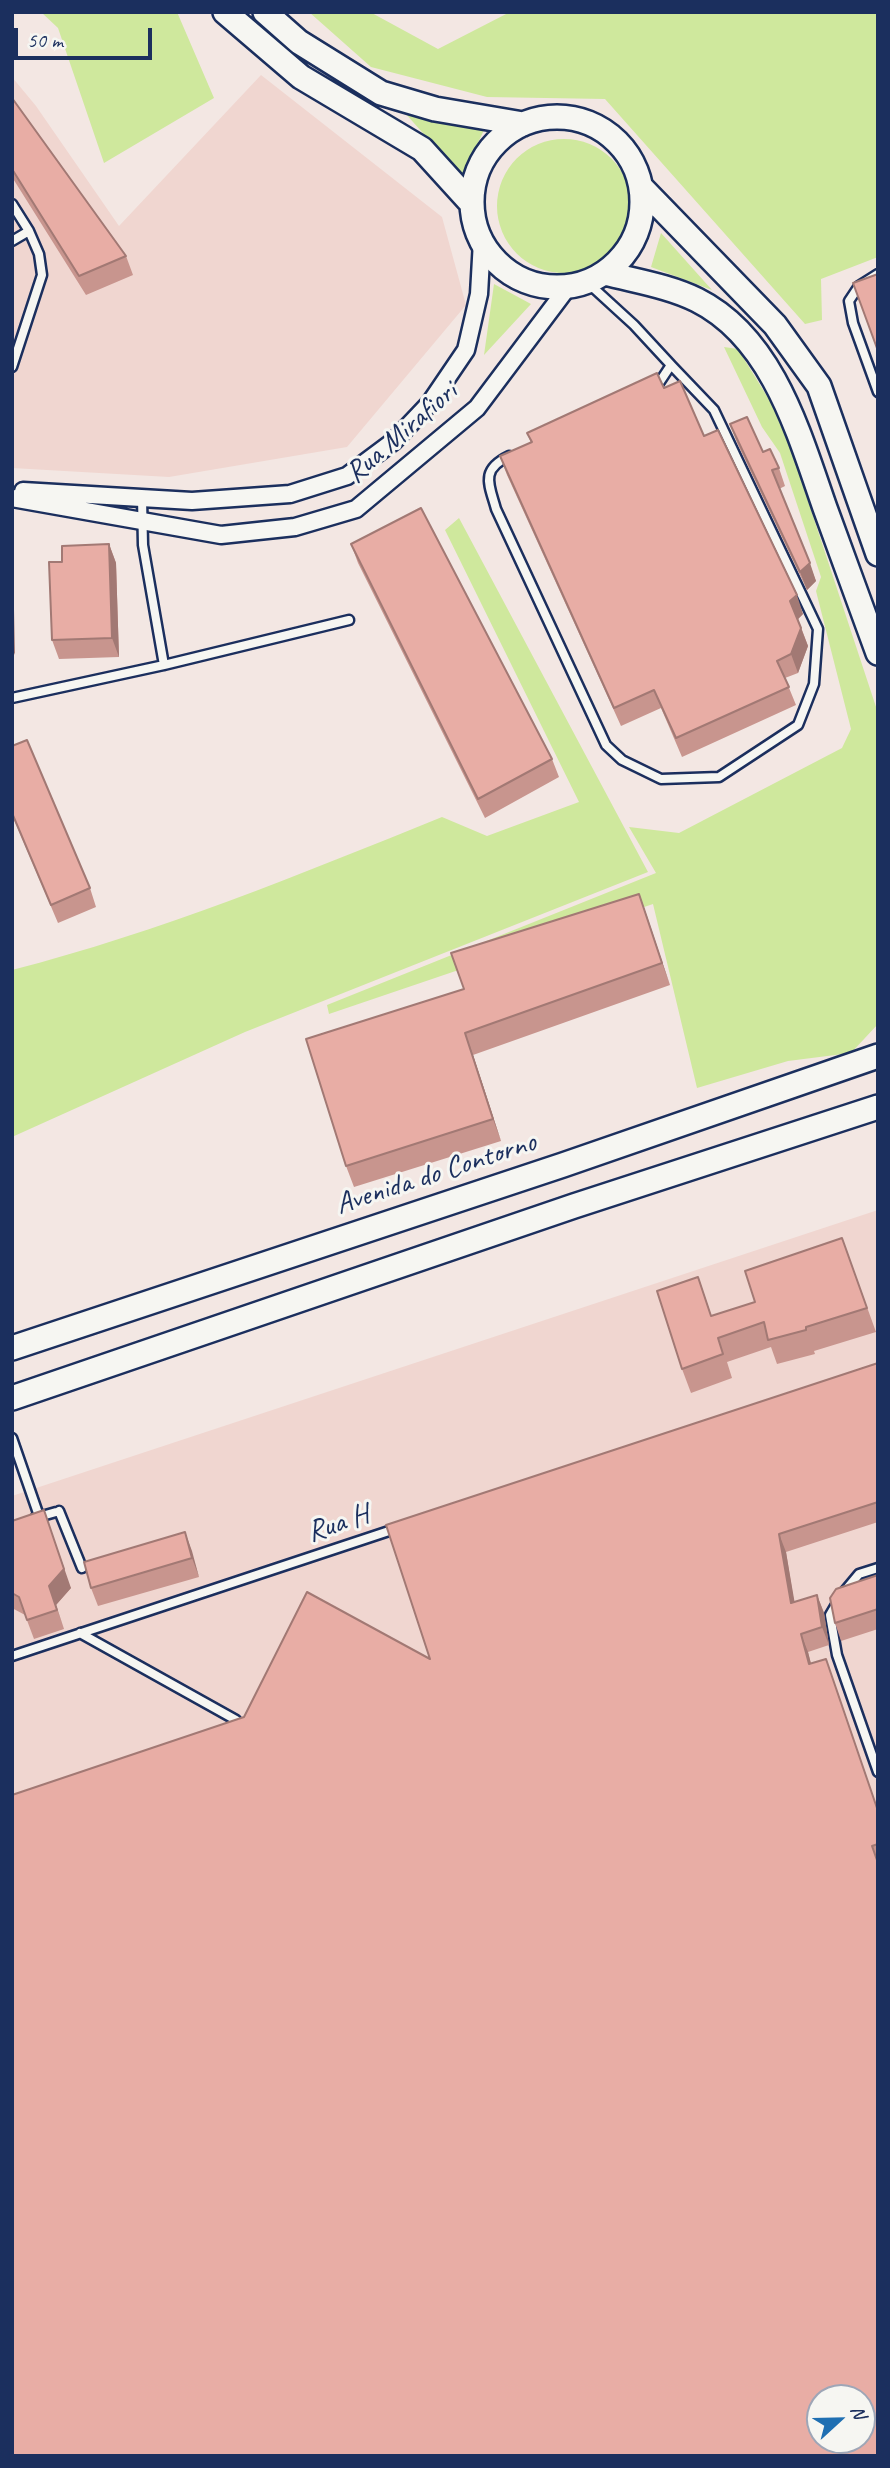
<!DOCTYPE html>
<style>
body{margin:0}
#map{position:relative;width:890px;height:2468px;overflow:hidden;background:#f3e7e3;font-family:Caveat,sans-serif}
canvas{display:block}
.frame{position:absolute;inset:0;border:14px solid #1b2f5e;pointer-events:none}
.north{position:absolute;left:806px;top:2384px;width:70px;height:70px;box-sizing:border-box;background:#f6f6f2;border:2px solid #9ea6b7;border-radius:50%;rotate:68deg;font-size:19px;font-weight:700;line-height:28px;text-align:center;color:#1b2f5e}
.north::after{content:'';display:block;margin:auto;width:24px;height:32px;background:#1f6fb2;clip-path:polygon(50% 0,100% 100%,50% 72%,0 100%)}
.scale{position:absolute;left:14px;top:28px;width:138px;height:32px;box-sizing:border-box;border:4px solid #1b2f5e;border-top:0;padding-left:9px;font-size:21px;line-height:24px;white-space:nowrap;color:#1b2f5e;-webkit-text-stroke:5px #f6f6f2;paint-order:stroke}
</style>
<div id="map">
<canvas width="890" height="2468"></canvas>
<div class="frame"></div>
<div class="north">N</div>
<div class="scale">50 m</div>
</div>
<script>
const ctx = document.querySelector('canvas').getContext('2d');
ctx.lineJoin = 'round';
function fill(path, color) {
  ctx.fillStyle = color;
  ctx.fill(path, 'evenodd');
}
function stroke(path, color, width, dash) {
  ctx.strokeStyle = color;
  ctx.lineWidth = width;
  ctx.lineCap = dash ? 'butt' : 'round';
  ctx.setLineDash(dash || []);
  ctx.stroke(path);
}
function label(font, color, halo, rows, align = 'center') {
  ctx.font = font + ' Caveat,sans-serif';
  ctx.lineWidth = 6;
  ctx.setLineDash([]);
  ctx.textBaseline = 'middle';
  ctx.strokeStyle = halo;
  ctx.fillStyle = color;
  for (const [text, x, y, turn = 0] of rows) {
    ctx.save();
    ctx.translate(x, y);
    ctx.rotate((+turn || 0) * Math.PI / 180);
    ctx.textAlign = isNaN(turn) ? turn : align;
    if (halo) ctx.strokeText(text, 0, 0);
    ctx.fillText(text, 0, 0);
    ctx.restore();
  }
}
fill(new Path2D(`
 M261,75l181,142 24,88 -119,142 -178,30 -157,-9v-391l24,29 83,120z
 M878,1210v1246h-866v-960zM820,2398h42v42h-42z`), '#f0d6d0');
fill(new Path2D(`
 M41,12h136l37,86 -110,65 -46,-135z
 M309,12h61l68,37 72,-37h368v245l-57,22 1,41 -17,4 -200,-225 -118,-2 -116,-30z
 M405,113l79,17 -22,47z
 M497 206a67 67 0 1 1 134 0a67 67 0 1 1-134 0Z
 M661,233l51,57 -61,-23z
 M494,284l37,20 -47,51z
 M724,347l14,2 43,70 97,294v311l-27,29 -63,8 -91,27 -44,-184 -324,110 -2,-9 329,-132 -27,-46 50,6 163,-85 9,-19 -35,-138 5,-14 -41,-124 -18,-26z
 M459,518l189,354 -403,160 -233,105v-167c148,-38 289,-96 430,-153l45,19 92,-34 -134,-272z`), '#cfe89d');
const lane = new Path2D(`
 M12,204l17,27 10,23 3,21 -30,92
 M12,241l17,-10
 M878,274l-19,12 -10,15 4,22 25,69
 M587,282l47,43 37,40 -12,18 -6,4
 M509,456c-29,14 -20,28 -13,53l110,236 16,15 39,19 58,-2 79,-52 16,-41 4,-55 -104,-219 -43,-45
 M142,498l1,47 21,120
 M12,698l152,-33 185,-45
 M12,1438l27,78
 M59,1511l23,57
 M35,1518l21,-6
 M844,1592l15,-18 19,-6
 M837,1603l-7,12 7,40 41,117
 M80,1633l156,87
 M12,1656l386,-128`);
const street = new Path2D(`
 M23,491l169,10 98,-7 57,-18 47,-35 36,-38 36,-53 13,-56 3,-53
 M12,498l209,37 74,-8 61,-18 121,-101 91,-121`);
const secondary = new Path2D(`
 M225,12l76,65 121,72 50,55
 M265,12l34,30 82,51 54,16 88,15
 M472 202a85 85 0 1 1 170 0a85 85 0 1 1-170 0Z
 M641,187l134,138 44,61 59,168
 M605,273c30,8 64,13 92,27 76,38 102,134 128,208 18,48 35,97 53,145
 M12,1348l551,-183 315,-109
 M12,1398l562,-192 304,-99`);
stroke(lane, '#1b2f5e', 13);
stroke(street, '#1b2f5e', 21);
stroke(secondary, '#1b2f5e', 28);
stroke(lane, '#f6f6f2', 8);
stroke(street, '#f6f6f2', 16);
stroke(secondary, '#f6f6f2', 23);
fill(new Path2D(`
 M12,98l114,158 7,19 -47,20 -74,-118z
 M664,388l40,48 99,178 -5,5 10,27 -10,27 -13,5 11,27 -114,52 -21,-49 -40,18 -114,-251 -7,-19 31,-13 -4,-10z
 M730,424l33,28 16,16 6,18 -6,3 37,92 -9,9 -70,-147z
 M109,544l7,19 3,94 -60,2 -7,-19 10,-78z
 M351,544l201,215 7,18 -74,41 -127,-255z
 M12,746l78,142 6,19 -38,16 -46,-108z
 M639,894l31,91 -197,70 28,86 -147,46 -8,-21 118,-177z
 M842,1238l34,94 -62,19 1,3 -38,10 -6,-17 -44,15 5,16 -41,15 -9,-24 73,-67z
 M878,1363v159l-92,30 8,50 23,-7 7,18 5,32 -21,7 3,12 67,146v646l-448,-797z
 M12,1521l59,67 -15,17 8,24 -30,10 -9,-24 -13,-7z
 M185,1532l14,45 -101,29 -7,-18z
 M878,1575v54l-37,12 -6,-18z`), '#c8958e');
fill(new Path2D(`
 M109,544l7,19 3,94 -7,-19z
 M12,560l1,3 2,92 -3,-7z
 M810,563l6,18 -9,9 -7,-18z
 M797,595l6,19 -6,6 -7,-19z
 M801,628l7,18 -10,27 -7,-19z
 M639,894l8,22 23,69 -8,-22z
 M465,1033l8,22 28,86 -8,-22z
 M44,1510l27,78 -15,17 8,24 -15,-43z
 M185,1532l7,19 7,26 -7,-19z
 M779,1534l7,18 12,70 -7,-19z
 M817,1595l7,18 5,32 -7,-18z
 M801,1634l7,18 8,31 -7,-19z`), '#a27974');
const building = new Path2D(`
 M12,98l114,158 -47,20 -67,-107z
 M878,274v77l-25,-68z
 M657,373l7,15 16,-7 24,55 14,-6 79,165 -7,6 11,27 -10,26 -14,7 12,26 -113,51 -22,-48 -40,18 -114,-252 32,-14 -5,-9z
 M747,417l16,35 7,-3 9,19 -7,2 38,93 -10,9 -70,-148z
 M421,508l131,251 -74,40 -127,-255z
 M109,544l3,94 -60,2 -3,-78h13v-16z
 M27,740l63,148 -39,17 -39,-92v-67z
 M639,894l23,69 -197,70 28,86 -147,47 -40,-127 158,-50 -13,-36z
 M842,1238l25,70 -61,19v3l-38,10 -4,-18 -46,16 5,16 -41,15 -25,-78 41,-14 13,39 44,-14 -10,-31z
 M878,1363v139l-99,32 12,69 26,-8 5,32 -21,7 8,30 17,-5 52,152v33l-6,2 6,17v593h-866v-661l232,-78 63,-125 123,67 -44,-134zM820,2398h42v42h-42z
 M44,1510l20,59 -15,17 8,24 -30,10 -8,-23 -7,-4v-72z
 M185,1532l7,26 -101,30 -7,-26z
 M878,1575v34l-43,14 -5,-25 6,-9z`);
fill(building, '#e8ada5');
stroke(building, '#a27974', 2);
label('30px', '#1b2f5e', '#f6f6f2', [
 ["Rua Mirafiori",402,433,-41],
 ["Avenida do Contorno",436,1174,-18],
 ["Rua H",338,1524,-18]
]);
</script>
